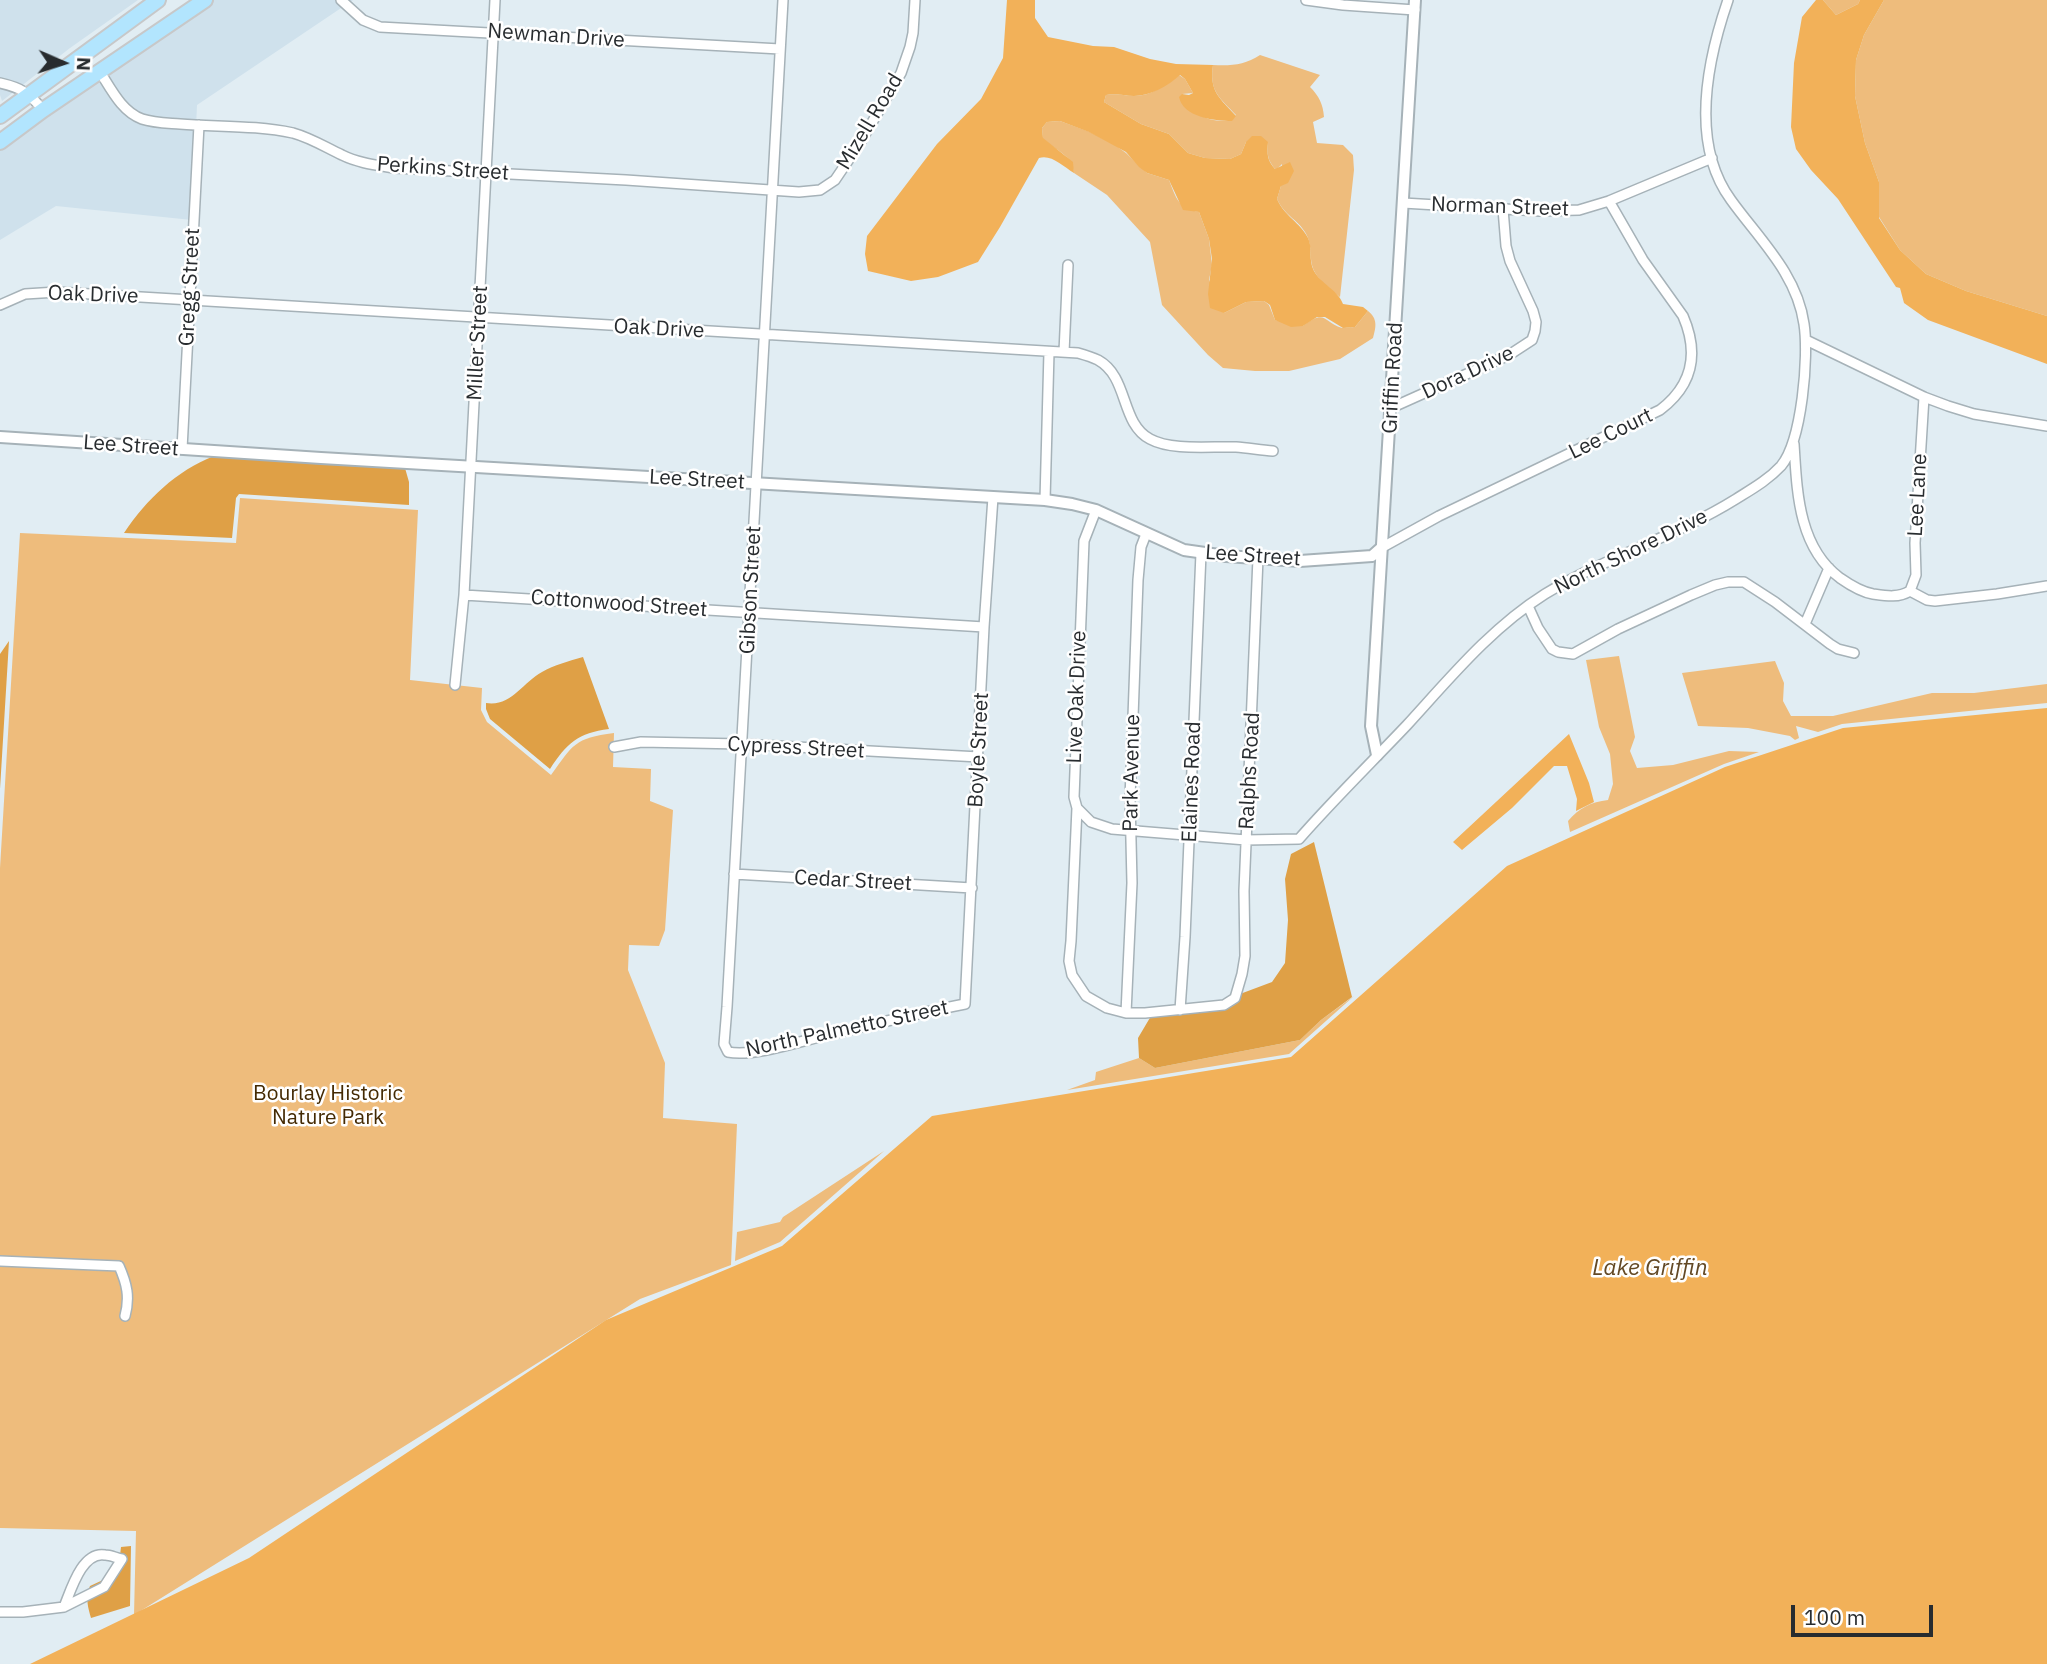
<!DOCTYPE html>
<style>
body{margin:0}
#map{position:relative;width:2047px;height:1664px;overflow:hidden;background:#e1edf3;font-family:"IBM Plex Sans",sans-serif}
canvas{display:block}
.north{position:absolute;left:28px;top:28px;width:70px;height:70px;-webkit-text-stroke:5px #fff;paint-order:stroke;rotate:93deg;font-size:19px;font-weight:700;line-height:28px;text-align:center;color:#282c2f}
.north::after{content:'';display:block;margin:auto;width:24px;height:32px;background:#282c2f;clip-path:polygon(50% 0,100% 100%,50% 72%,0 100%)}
.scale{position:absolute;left:1791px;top:1605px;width:142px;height:32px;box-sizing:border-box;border:4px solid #282c2f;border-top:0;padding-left:9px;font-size:21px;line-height:24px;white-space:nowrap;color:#282c2f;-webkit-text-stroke:5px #fff;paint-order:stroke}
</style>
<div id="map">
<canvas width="2047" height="1664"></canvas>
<div class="north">N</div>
<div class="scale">100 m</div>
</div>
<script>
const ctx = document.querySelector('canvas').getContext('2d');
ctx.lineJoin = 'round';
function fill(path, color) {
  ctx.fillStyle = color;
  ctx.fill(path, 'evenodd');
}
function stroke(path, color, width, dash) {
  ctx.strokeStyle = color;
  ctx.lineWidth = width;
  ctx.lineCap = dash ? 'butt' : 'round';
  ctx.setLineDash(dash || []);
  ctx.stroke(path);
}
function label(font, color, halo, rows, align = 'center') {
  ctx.font = font + ' "IBM Plex Sans",sans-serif';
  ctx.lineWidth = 5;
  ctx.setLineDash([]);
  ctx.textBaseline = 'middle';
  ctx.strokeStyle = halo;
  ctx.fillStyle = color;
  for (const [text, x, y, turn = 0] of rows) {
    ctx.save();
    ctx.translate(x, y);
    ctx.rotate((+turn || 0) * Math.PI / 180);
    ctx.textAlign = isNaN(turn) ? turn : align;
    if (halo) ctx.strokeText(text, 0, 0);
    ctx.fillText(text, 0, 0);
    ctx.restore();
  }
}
fill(new Path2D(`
 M0,0h138l-68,48 -68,53 -2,-6z
 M214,0h139l-156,105 -5,115 -136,-14 -56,34v-92l47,-34z`), '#cfe1ec');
fill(new Path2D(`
 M1823,0h37l-2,4 -22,11z
 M1884,0h163v316l-81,-25 -40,-17 -26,-24 -21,-33v-35l-14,-39 -10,-47 1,-36 8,-25z
 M1260,55l60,20 -10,12c9,9 13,17 14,30l-11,5 4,21 26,2 10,10 1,15 -14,127c-13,-10 -28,-21 -29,-38 -1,-11 0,-17 -6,-27 -8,-13 -20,-16 -28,-33l4,-13 1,-22 -6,6c-9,-10 -9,-16 -8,-28h-22l-5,12 -11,5 -25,-1 -17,-5 -19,-19 -28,-10 -37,-22 2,-7c10,-2 18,1 28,1 17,0 32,-11 45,-21l6,4 8,14 -11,1c16,22 20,27 49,27l5,-6c-16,-17 -27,-23 -23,-50 18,1 32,0 47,-10z
 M1060,121l30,11 25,13 11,8 21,20 22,7c7,18 9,28 30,32l10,27 3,26 -3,15 15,33 22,-11 18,-1 5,4 6,15 28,6c23,-18 20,-4 39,2 2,0 11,-1 13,-1l13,-16c10,8 8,16 5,27l-33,21 -51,12h-34l-32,-3 -15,-13 -46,-50 -12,-63 -43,-47 -33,-22c-2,-19 -18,-22 -31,-34l-1,-11 5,-6z
 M240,498l178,12 -8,170 72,8 -1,22 6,12 64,53c22,-30 23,-37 63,-42l-1,34 38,2 -1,32 23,9 -8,120 -6,16 -30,-1 -1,25 37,93 -2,55 74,6 -6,141 -91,34 -506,316 2,-84 -136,-3v-660l20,-335 216,10z
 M1619,656l16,81 -5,14 7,17 36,-3 56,-14 30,1 -35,12 -154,68 -2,-11c11,-13 23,-19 40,-21l5,-16 -3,-30 -11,-27 -13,-67z
 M1775,661l9,22 -1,18 8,15h42l99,-23h42l73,-9v19l-205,21 -24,8 -22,-6 3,12 -4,2 -5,-4 -42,-8 -50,-2 -16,-53z
 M1354,996l-65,58 -222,36 28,-10 1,-8 43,-14 16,10 145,-28 21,-20z
 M884,1151l-104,91 -45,19 2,-29 43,-10 3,-5z`), '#eebc7c');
fill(new Path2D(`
 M214,456l191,12 4,14v23l-170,-11 -3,4 -4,40 -108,-5c23,-34 52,-62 90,-77z
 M9,641l-9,148v-135z
 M583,657l26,72c-31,4 -42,14 -59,40l-60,-50 -4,-10v-6c25,4 36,-20 56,-31 12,-7 27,-11 41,-15z
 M1314,842l38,155 -31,23 -21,20 -145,28 -16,-10 -1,-20 13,-22 73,-16 48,-18 13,-19 3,-43 -3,-41 6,-25z
 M131,1546l-1,60 -39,12c-3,-10 -6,-21 -1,-32l28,-13 3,-26z`), '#dfa046');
fill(new Path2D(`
 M1007,0h28v18l13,19 45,9 21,1 36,12 26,5 37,1c-4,27 7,33 23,51l-4,5c-18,0 -49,-4 -53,-24l3,-3 7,1 4,-2 -8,-14 -5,-4c-12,11 -30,21 -46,21 -10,0 -18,-3 -28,-1l-2,7 37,22 28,10 19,19 17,5 25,1 11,-5 5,-12 6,-6h9l7,6c-1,12 -1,18 7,27l15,-7 4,9 -6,12 -7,3 -4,13c8,18 23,23 31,39 5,10 0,22 6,33 7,13 24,19 29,33l20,3 5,4 -13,16 -12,1 -18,-11h-8l-14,9 -12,1 -16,-7 -5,-15 -6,-4 -18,1 -22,11 -14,-5 -2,-14 4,-35 -3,-20 -10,-27 -16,-2 -14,-30 -22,-7 -8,-6 -13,-15 -37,-20 -29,-11 -13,1 -5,6 1,10 30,24 1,11c-11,-7 -23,-19 -35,-15l-39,69 -22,35 -40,15 -27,4 -43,-10 -3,-17 2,-18 70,-92 44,-45 22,-41z
 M1816,0h7l13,15 22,-11 2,-4h24l-20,35 -8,25 -1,36 10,47 14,39v36l21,32 26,24 40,17 81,25v48l-119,-44 -24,-17 -4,-15 -4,-1 -58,-88 -27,-29 -15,-21 -5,-22 3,-64 8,-46z
 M2047,708v956h-2017l219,-106 357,-238 176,-74 150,-130 359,-59 216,-191 218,-99 118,-39z
 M1569,734l20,49 5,19 -18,9 1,-12 -10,-33h-13l-42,42 -50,42 -9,-8z`), '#f2b159');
const minor = new Path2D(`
 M341,0l22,20 17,7 400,22
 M783,0l-56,1007 -3,37 4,8c25,5 70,-10 95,-16 48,-11 95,-23 142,-32l19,-377 9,-130
 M1306,0l37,5 72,5
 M100,72c11,17 22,40 42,47 12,4 26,4 38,5 37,3 76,1 113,9 18,5 32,14 49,22 16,8 34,10 52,13l232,12 173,12 21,-2 15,-10 25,-37 41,-70 9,-26 3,-14 2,-33
 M0,83c22,5 29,10 43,27
 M1403,203l136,8 40,-1 30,-9 103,-43
 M0,305l25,-11 32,-2 1021,61c7,2 14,4 20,7 31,17 22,63 52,79 22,12 61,7 86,8 12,1 25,3 37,4
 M1806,340l118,57 24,9 26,8 73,12
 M1064,352l4,-87
 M1391,408l118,-53 23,-15 3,-9 1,-9 -3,-11 -23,-50 -4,-15 -3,-37
 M1794,444c3,47 4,103 46,134 10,7 21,14 33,16 14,2 25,4 37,-3
 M182,449l17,-324
 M1045,500l4,-148
 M1096,510l-12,31 -10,256 3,11 -6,133 -2,20 3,14 14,21 21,12 19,5h19l79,-8 11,-7 7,-24 3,-18 -1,-65 14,-333
 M1381,548l58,-32 221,-106c33,-25 39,-57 23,-94l-40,-56 -34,-59
 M1910,591l6,-16 -1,-32 9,-146
 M1910,591l17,9 8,1 62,-7 50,-8
 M464,595l520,32
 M1528,606l10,22 14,21 6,3 15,2 45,-25 73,-34 24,-10 13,-3h16l31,20 55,42 8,5 16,4
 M1805,624l24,-56
 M455,685l9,-90 31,-595
 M614,747l27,-5 101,2 237,13
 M1077,808l14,14 21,7 134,11 53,-1c34,-39 72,-76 108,-114 43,-47 84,-97 138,-131 61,-37 130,-57 191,-95 16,-10 32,-19 45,-33 21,-25 28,-110 23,-142 -7,-50 -45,-85 -73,-124 -41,-56 -24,-139 -3,-200
 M734,874l238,14
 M1180,1010l5,-73 16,-384
 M1126,1013l6,-130 -2,-84 8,-219 3,-33 5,-13
 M0,1261l119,5c8,18 11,31 6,50
 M0,1612h23l41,-5 40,-20 18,-28c-6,-1 -11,-4 -17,-4 -23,-4 -34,35 -41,52`);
const tertiary = new Path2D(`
 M0,437l321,21 724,42 27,4 24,6 88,40 42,6 74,5 72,-5 9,-8
 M1377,755l-6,-29 44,-726`);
const primary = new Path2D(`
 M0,116l158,-116
 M0,142l43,-32 162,-110`);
stroke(minor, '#a6b2b8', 12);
stroke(tertiary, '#a6b2b8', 14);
stroke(primary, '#c7c8c9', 18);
stroke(minor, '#fff', 9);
stroke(tertiary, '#fff', 10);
stroke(primary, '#b2e5fe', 14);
label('21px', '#282c2f', '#fff', [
 ["Newman Drive",556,36,4],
 ["Mizell Road",870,122,-59],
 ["Perkins Street",443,169,4],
 ["Norman Street",1500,207,2],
 ["Gregg Street",190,287,-87],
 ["Oak Drive",93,295,2],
 ["Oak Drive",659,329,3],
 ["Miller Street",478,343,-87],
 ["Dora Drive",1468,373,-25],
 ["Griffin Road",1393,378,-87],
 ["Lee Court",1611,434,-26],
 ["Lee Street",131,446,4],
 ["Lee Street",697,480,3],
 ["Lee Lane",1918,495,-87],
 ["North Shore Drive",1631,552,-26],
 ["Lee Street",1253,556,4],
 ["Gibson Street",751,590,-87],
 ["Cottonwood Street",619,604,4],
 ["Live Oak Drive",1077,697,-88],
 ["Cypress Street",796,748,3],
 ["Boyle Street",979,750,-87],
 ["Ralphs Road",1250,771,-87],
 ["Park Avenue",1132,773,-89],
 ["Elaines Road",1192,782,-88],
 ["Cedar Street",853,881,3],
 ["North Palmetto Street",847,1029,-12]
]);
label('21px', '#442a03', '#fff', [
 ["Bourlay Historic",328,1094],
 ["Nature Park",328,1118]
]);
label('italic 23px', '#644925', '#fff', [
 ["Lake Griffin",1650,1268]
]);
</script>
